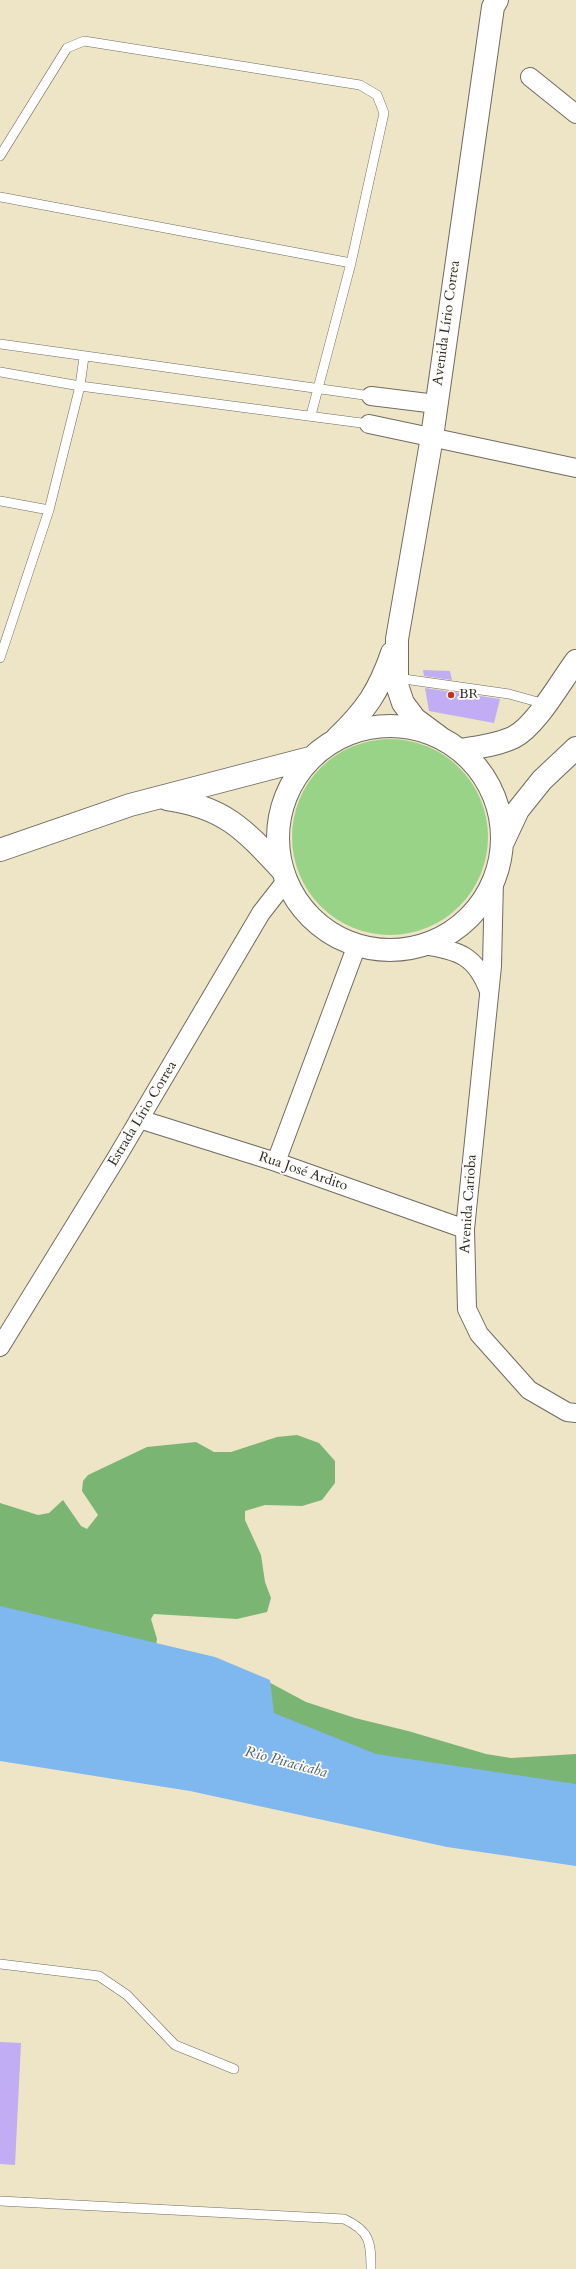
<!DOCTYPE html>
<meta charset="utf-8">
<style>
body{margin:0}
canvas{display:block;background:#eee4c6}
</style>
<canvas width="576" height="2269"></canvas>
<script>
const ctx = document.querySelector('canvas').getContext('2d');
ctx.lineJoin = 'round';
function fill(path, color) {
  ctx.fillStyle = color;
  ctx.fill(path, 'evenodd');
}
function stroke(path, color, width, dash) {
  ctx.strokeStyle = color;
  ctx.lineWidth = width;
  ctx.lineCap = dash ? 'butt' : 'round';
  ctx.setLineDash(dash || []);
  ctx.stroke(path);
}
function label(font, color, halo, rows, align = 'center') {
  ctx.font = font + ' Cardo,serif';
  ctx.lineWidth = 3.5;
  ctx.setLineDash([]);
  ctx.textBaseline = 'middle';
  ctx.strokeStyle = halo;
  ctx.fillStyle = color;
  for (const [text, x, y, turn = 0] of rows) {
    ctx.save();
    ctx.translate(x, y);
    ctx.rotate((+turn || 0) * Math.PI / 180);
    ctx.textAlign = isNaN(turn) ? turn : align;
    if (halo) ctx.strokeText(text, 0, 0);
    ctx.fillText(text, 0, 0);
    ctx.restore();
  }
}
fill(new Path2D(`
 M292 837a98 98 0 1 1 196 0a98 98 0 1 1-196 0Z`), '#98d388');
fill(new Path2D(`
 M297,1435l22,8 16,18v22l-13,17 -20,6 -37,-1 -20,6v9l16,35 4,27 6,16 -4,14 -30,7 -83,-5 -3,5 6,20 -2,12 -155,4v-152l38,12 11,-2 14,-13 18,26 6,3 11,-14 -16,-24 1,-10 5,-6 59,-28 49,-5 18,10h17l46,-15z
 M192,1656l71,23 43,23 49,16 53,13 78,23 25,4 65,-4v56l-101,-21 -194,-63z`), '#7ab574');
fill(new Path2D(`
 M0,1606l215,51 55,23 4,33 102,41 200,30v82l-129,-19 -257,-56 -190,-30z`), '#7fb7ef');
fill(new Path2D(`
 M423,670l27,1 2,9 -28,-4z
 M425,688l75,11 -6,24 -65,-12z
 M0,2042l21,1 -6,122 -15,-1z`), '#c0adf4');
const lane = new Path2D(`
 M0,156l67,-108 17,-7 276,44 17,10 7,18 -33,150 -40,152
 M0,197l351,66
 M0,344l371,52
 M0,372l80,14 289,38
 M0,501l49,9
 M0,658l49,-148 31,-124 4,-29
 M397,678l112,16 36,10
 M0,1964l99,12 28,19 48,50 59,24
 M0,2201l344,18c26,12 27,23 27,50`);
const street = new Path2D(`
 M530,77l46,37
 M371,396l65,8
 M369,424l207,44
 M494,880l-2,86 -27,263 2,80 12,25 50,56 38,22 9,1
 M423,945c36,5 53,11 66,46
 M139,1119l137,43 189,67
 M276,1162l81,-217
 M0,1347l117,-190 144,-244 25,-32`);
const secondary = new Path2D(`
 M438,736l-23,-17 -12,-16 -6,-18v-46l35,-202 61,-430 4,-7
 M337,738c29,-28 42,-47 55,-85`);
const primary = new Path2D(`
 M278 838a112 112 0 1 1 224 0a112 112 0 1 1-224 0Z
 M461,750c17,-3 37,-5 53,-13 22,-11 47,-56 62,-76
 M167,799c57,8 77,30 115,71
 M503,842l15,-32 24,-30 34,-32
 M0,850l130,-45 180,-47`);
stroke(lane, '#6f6c61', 10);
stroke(street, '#6f6c61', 20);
stroke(secondary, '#6f6c61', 24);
stroke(primary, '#6f6c61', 24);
stroke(lane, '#fff', 9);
stroke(street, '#fff', 18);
stroke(secondary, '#fff', 22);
stroke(primary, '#fff', 22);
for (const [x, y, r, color] of [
 [451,695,4,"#c8321e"]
]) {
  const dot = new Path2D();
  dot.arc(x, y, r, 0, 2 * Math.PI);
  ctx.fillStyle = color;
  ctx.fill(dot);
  stroke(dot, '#fdfcf7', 1.5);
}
label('14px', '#2b2b2b', '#fdfcf7', [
 ["Avenida Lírio Correa",447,323,-82],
 ["Estrada Lírio Correa",143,1114,-59],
 ["Rua José Ardito",303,1172,19],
 ["Avenida Carioba",469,1204,-86]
]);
label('14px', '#2b2b2b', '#fdfcf7', [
 ["BR",459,695]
], 'left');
label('italic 15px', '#485c70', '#fdfcf7', [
 ["Rio Piracicaba",286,1763,15]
]);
</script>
